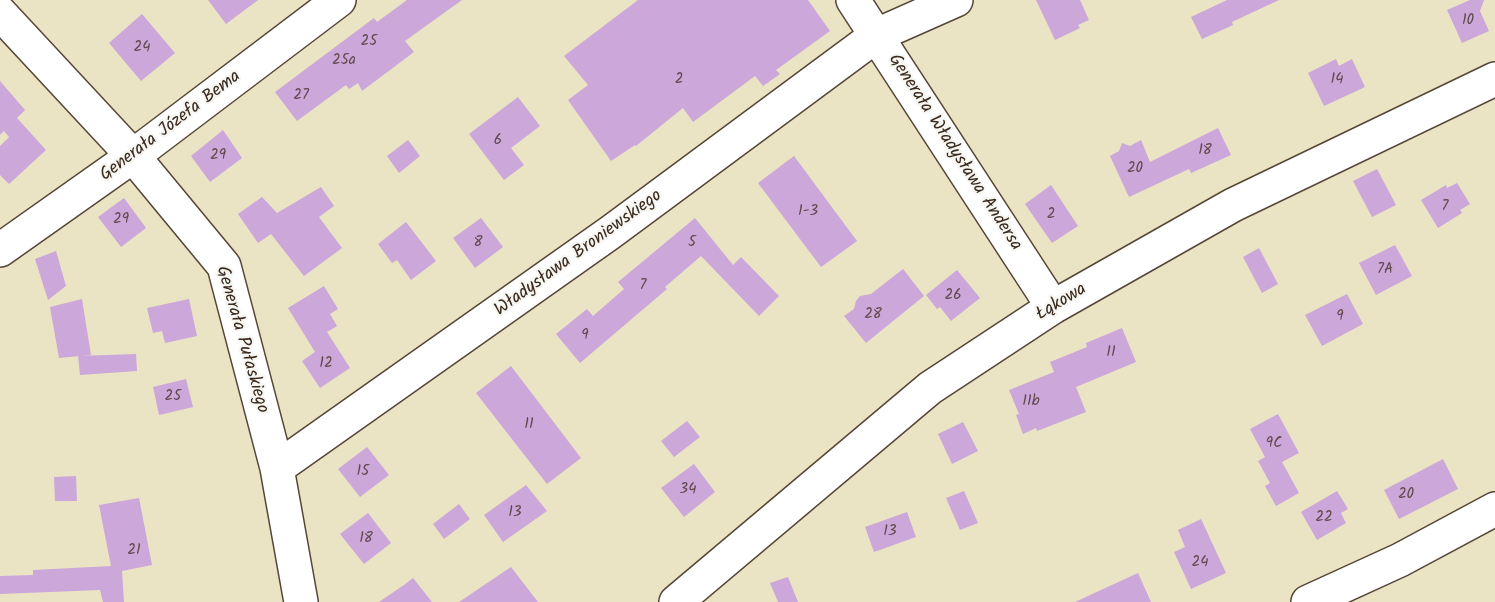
<!DOCTYPE html>
<meta charset="utf-8">
<style>
body{margin:0}
canvas{display:block;background:#eae3c4}
</style>
<canvas width="1495" height="602"></canvas>
<script>
const ctx = document.querySelector('canvas').getContext('2d');
ctx.lineJoin = 'round';
function fill(path, color) {
  ctx.fillStyle = color;
  ctx.fill(path, 'evenodd');
}
function stroke(path, color, width, dash) {
  ctx.strokeStyle = color;
  ctx.lineWidth = width;
  ctx.lineCap = dash ? 'butt' : 'round';
  ctx.setLineDash(dash || []);
  ctx.stroke(path);
}
function label(font, color, halo, rows, align = 'center') {
  ctx.font = font + ' Kalam,sans-serif';
  ctx.lineWidth = 4.5;
  ctx.setLineDash([]);
  ctx.textBaseline = 'middle';
  ctx.strokeStyle = halo;
  ctx.fillStyle = color;
  for (const [text, x, y, turn = 0] of rows) {
    ctx.save();
    ctx.translate(x, y);
    ctx.rotate((+turn || 0) * Math.PI / 180);
    ctx.textAlign = isNaN(turn) ? turn : align;
    if (halo) ctx.strokeText(text, 0, 0);
    ctx.fillText(text, 0, 0);
    ctx.restore();
  }
}
fill(new Path2D(`
 M208,0h50l-32,24z
 M407,0h55l-57,41 9,11 -52,39 -4,-8 -9,6 -3,-4 -49,36 -22,-29 99,-74 3,4z
 M638,0h170l22,31 -54,39 4,4 -17,12 -8,-10 -62,46 -10,-14 -47,38 -1,-1 -24,16 -43,-61 20,-15 -24,-29z
 M1036,0h44l9,20 -11,5 2,3 -25,12z
 M1227,0h52l-47,22 1,3 -31,14 -11,-22z
 M1470,0h14l-4,11 9,20 -27,12 -15,-33z
 M142,14l33,39 -34,28 -32,-38z
 M1336,59l3,7 13,-7 13,28 -41,19 -16,-33z
 M0,81l25,29 -8,8 29,32 -37,34 -9,-9v-29l9,-9 -5,-6 -4,4z
 M518,97l22,29 -29,22 13,17 -20,15 -35,-46z
 M1218,128l13,27 -40,18 -2,-4 -60,28 -19,-41 9,-5 3,-8 8,3 11,-6 9,22z
 M223,130l19,28 -32,24 -19,-26z
 M408,140l12,16 -21,17 -12,-17z
 M794,156l63,85 -36,26 -63,-84z
 M1377,169l19,36 -24,12 -19,-36z
 M1457,183l13,21 -10,6 2,3 -24,15 -17,-28 25,-15 1,3z
 M1051,185l27,41 -26,17 -27,-39z
 M321,187l13,19 -15,11 23,31 -38,28 -33,-42 -13,9 -20,-29 24,-17 15,16z
 M124,198l22,30 -25,19 -23,-30z
 M481,218l22,29 -28,21 -22,-30z
 M695,218l38,47 8,-8 38,39 -20,20 -58,-60 -36,31 2,2 -87,74 -24,-29 31,-25 6,7 31,-27 -6,-7z
 M406,222l30,39 -25,19 -14,-20 -5,3 -14,-19z
 M1395,245l17,31 -36,19 -17,-32z
 M1259,248l19,36 -16,9 -19,-36z
 M56,251l10,35 -18,14 -13,-41z
 M903,269l21,27 -58,47 -22,-27 10,-7 2,-8 4,-5 11,-2z
 M957,270l23,28 -29,23 -11,-14 -3,2 -11,-14z
 M324,286l14,23 -8,5 7,12 -10,6 23,36 -30,20 -18,-27 13,-9 -27,-44z
 M1347,294l16,30 -41,22 -17,-31z
 M82,299l9,56 -32,3 -9,-51z
 M189,299l8,37 -32,7 -3,-12 -9,2 -6,-25z
 M1122,328l14,34 -60,25 10,25 -49,19 -1,-3 -13,6 -7,-19 3,-1 -10,-24 45,-18 -4,-10 37,-15 -1,-4z
 M136,354l1,17 -57,4 -2,-19z
 M511,366l70,92 -34,26 -71,-91z
 M186,379l7,28 -34,8 -6,-28z
 M1278,414l21,39 -17,9 17,31 -23,13 -11,-20 5,-3 -12,-22 7,-4 -15,-28z
 M687,421l13,16 -26,20 -13,-16z
 M963,422l15,29 -26,13 -14,-30z
 M367,447l22,28 -29,22 -22,-28z
 M1443,459l15,30 -59,30 -15,-29z
 M694,464l21,28 -31,25 -23,-29z
 M76,476l1,25h-22l-1,-24z
 M526,485l21,26 -44,31 -19,-27z
 M964,491l14,32 -18,7 -14,-32z
 M1337,491l11,18 -7,4 5,10 -29,17 -16,-28z
 M139,498l13,67 -30,6 2,31h-21l-3,-12 -100,4v-18l33,-1v-5l78,-4 -12,-61z
 M459,504l11,15 -26,20 -11,-15z
 M907,512l9,25 -42,15 -9,-25z
 M368,513l23,30 -27,21 -24,-30z
 M1201,519l25,54 -35,16 -17,-37 11,-5 -7,-17z
 M511,567l27,35h-79z
 M1138,573l13,29h-76z
 M788,577l10,25h-20l-8,-19z
 M413,578l19,24h-53l25,-17z`), '#cba7da');
const minor = new Path2D(`
 M853,0l200,307
 M0,13l133,143 91,110 53,202 24,134
 M0,250l133,-94 206,-156
 M277,468l334,-236 266,-197 79,-35
 M676,602l254,-214 123,-81 180,-102 262,-126
 M1308,602l92,-42 95,-51`);
stroke(minor, '#554637', 36);
stroke(minor, '#fff', 33);
label('15px', '#5f494d', null, [
 ["10",1468,21],
 ["25",369,42],
 ["24",142,48],
 ["25a",344,61],
 ["2",679,80],
 ["14",1337,80],
 ["27",301,96],
 ["6",498,141],
 ["18",1205,151],
 ["29",218,156],
 ["20",1135,169],
 ["7",1445,207],
 ["1-3",808,212],
 ["2",1051,215],
 ["29",121,220],
 ["8",478,243],
 ["5",692,243],
 ["7A",1385,270],
 ["7",643,286],
 ["26",953,296],
 ["28",873,315],
 ["9",1340,317],
 ["9",585,336],
 ["11",1111,353],
 ["12",326,364],
 ["25",173,397],
 ["11b",1031,402],
 ["11",529,425],
 ["9C",1274,444],
 ["15",363,472],
 ["34",688,490],
 ["20",1406,495],
 ["13",515,513],
 ["22",1324,518],
 ["13",890,532],
 ["18",366,539],
 ["21",134,551],
 ["24",1200,563]
]);
label('18px', '#3b2a1e', '#f6f6f2', [
 ["Generała Józefa Bema",171,127,-37],
 ["Generała Władysława Andersa",954,153,57],
 ["Władysława Broniewskiego",579,254,-36],
 ["Łąkowa",1062,303,-31],
 ["Generała Pułaskiego",241,340,74]
]);
</script>
